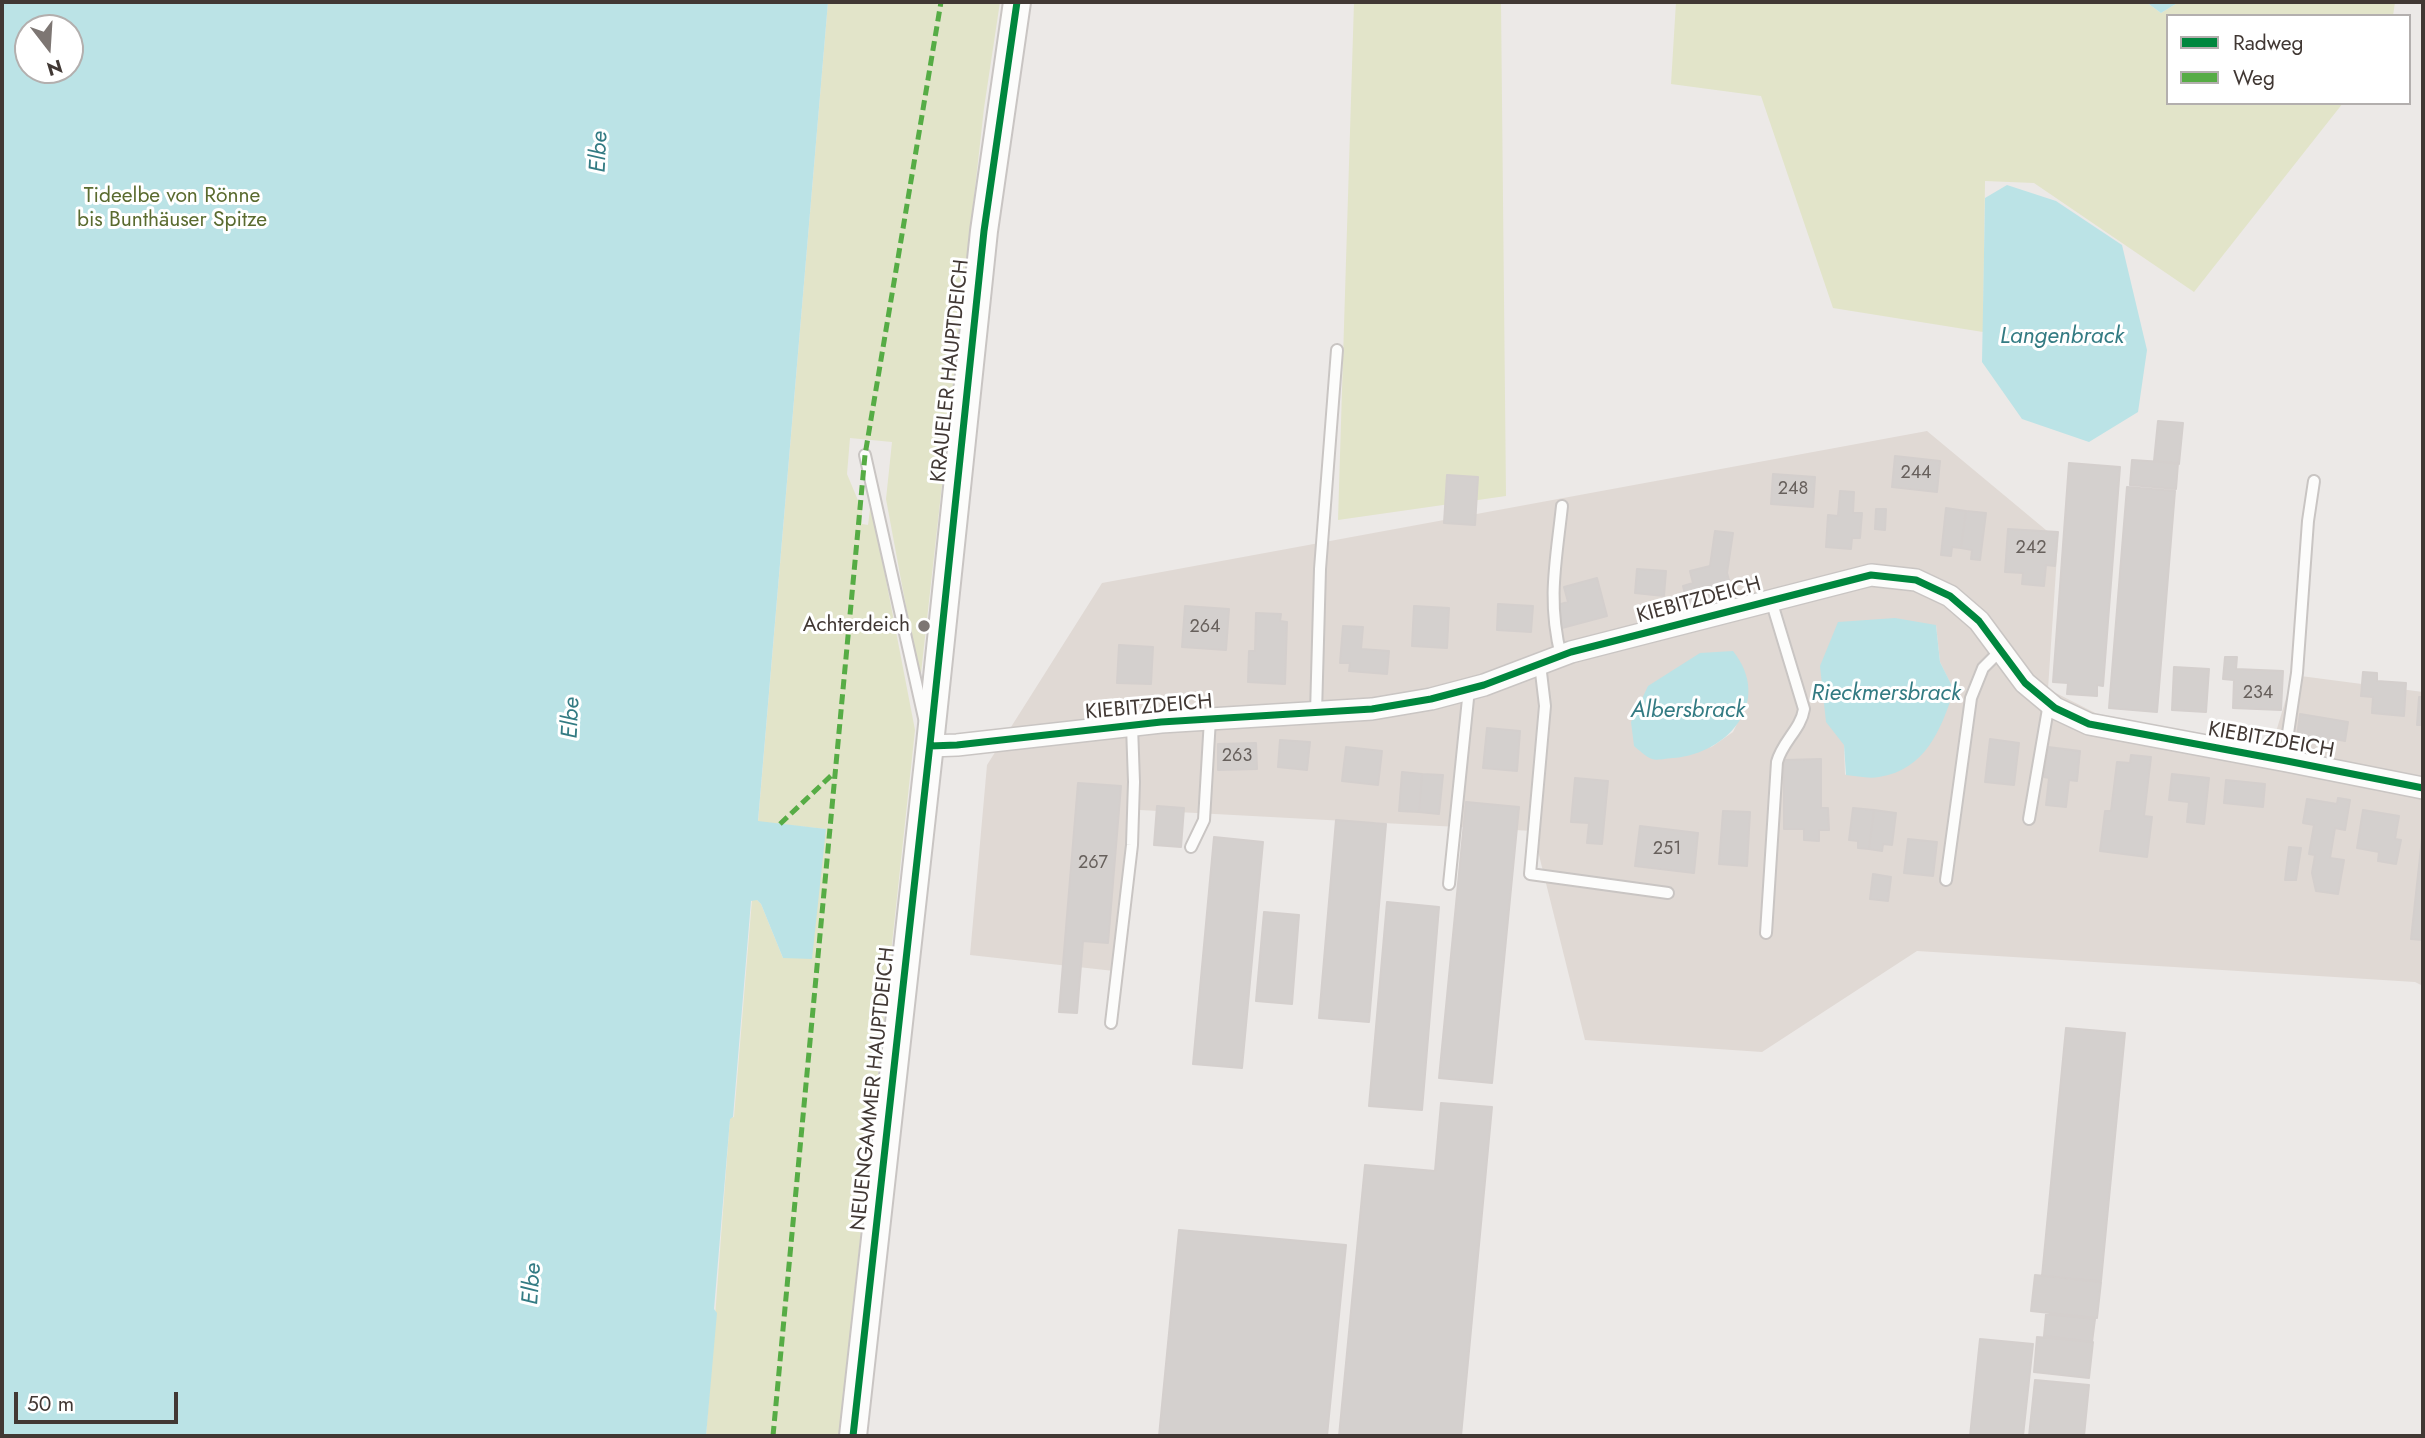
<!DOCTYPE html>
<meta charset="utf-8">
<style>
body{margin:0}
#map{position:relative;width:2425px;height:1438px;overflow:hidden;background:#ece9e7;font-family:Jost,sans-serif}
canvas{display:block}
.frame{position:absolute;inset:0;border:4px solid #413834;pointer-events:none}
.legend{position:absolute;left:2166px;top:14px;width:245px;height:91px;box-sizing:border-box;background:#fff;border:2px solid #b3afae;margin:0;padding:9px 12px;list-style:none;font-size:21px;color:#413834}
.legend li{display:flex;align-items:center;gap:14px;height:35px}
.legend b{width:35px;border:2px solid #b3afae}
.north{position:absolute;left:14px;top:14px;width:70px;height:70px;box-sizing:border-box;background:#fff;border:2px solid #b3afae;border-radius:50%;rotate:163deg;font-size:19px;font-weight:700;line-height:28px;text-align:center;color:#413834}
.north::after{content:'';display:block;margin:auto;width:24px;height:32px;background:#7d7673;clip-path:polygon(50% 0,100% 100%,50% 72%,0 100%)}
.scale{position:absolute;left:14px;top:1392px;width:164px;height:32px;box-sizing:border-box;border:4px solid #413834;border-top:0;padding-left:9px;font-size:21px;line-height:24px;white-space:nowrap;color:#413834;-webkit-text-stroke:5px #fff;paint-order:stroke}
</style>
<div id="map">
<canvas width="2425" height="1438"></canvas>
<div class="frame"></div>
<ul class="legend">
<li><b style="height:9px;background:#00873e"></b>Radweg</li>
<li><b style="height:9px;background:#56ac45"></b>Weg</li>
</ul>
<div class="north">N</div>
<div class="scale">50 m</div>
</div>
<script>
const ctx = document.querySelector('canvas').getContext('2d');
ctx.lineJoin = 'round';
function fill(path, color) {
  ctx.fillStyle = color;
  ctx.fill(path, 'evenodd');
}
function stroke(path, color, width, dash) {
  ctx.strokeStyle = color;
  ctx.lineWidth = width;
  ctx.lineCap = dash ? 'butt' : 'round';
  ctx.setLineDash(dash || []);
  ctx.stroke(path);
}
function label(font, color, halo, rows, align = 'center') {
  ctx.font = font + ' Jost,sans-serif';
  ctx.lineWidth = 6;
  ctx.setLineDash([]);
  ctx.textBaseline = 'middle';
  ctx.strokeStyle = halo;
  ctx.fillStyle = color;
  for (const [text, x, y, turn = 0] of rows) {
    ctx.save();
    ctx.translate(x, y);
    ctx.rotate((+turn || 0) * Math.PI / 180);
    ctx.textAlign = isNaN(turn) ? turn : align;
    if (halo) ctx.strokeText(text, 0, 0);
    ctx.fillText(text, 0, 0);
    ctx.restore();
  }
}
fill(new Path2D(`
 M1927,431l131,109 -10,149 67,34 158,19 20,-67 130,17v294l-8,-4 -498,-31 -155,101 -177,-12 -52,-209 -393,-21 -17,162 -153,-17 17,-190 115,-182zM1936,625l4,37 14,29 -109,84 -1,-30zM1748,701l-15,31 -23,16z`), '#e0d9d4');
fill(new Path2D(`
 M828,2h172l-16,106 -64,574 -34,-183 6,-57 -42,-4 -3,36 15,36v14l6,1 3,-23 44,228 -76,706h-133l24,-318 4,-1 18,-217h5l4,4 22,54 43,-129 -68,-7z
 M1354,2h147l5,494 -168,24z
 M1676,2h470l15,11 18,-11h216l-2,14h-225v87h175l-149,189 -160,-109 -49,-2 -2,151 -150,-24 -72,-212 -90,-12z`), '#e2e4c9');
fill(new Path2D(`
 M2,2h826l-70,819 68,8 -14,130 -29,-1 -22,-54 -4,-4 -6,1 -18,216 -3,2 -16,190 3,4 -11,123h-704zM70,28v42h-42v-42z
 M2146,2h33l-18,11z
 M2007,185l49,16 66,44 25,105 -9,62 -49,30 -67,-23 -40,-57 3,-164z
 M1895,618l41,7 4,37 14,28c-13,40 -29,80 -75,87 -10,2 -23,-1 -33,-2l-2,-30 -18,-23 -6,-56 18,-44z
 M1733,651c40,50 -4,102 -59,107 -6,0 -17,3 -22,1 -6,-2 -13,-9 -18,-13l-3,-24 17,-36 52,-33z`), '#bbe3e6');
const building = new Path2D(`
 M2158,421l25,2 -4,41 -25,-3z
 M1895,456l45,5 -3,31 -45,-5z
 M2132,460l46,3 -2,26 -46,-4z
 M2069,463l51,4 -17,219 -6,-1v11l-30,-2 1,-11 -15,-1z
 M1773,474l42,3 -2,30 -42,-3z
 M1447,475l31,2 -3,48 -31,-2z
 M2127,487l48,4 -18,221 -48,-4z
 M1840,491l14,1 -1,21h9l-2,25h-8l-1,11 -25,-2 2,-32 10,1z
 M1946,508l20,3 -5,37 -9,-1 -1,9 -10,-1z
 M1876,509h10l-1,21 -10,-1z
 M1966,511l20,2 -6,47 -9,-1 1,-9 -11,-2z
 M2008,529l50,3 -3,34 -9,-1 -2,21 -22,-2 1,-11 -18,-1z
 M1715,531l18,2 -6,40 6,21 -45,12 -5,-20 10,-3 -3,-12 20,-5z
 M1637,569l29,2 -2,25 -29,-3z
 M1597,578l10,38 -45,12 -5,-23 11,-3 -4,-15z
 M1498,604l35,2 -2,26 -34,-2z
 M1185,606l44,3 -3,41 -44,-3z
 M1414,606l35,2 -2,40 -35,-2z
 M1256,613l25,1 -1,7 7,1 -2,62 -37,-2 1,-31h6z
 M1343,626l20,1 -2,22 28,2 -2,23 -38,-3 1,-8h-10z
 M1119,645l34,2 -2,37 -34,-1z
 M2225,657h12l-1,12 47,2 -2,39 -48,-2 1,-28 -11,-1z
 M2174,667l35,2 -3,43 -34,-2z
 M2363,672l14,1v8l29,2 -2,33 -32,-3 1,-16 -12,-1z
 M2419,697h4v28h-6z
 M2300,714l48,8 -3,19 -15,-3 -1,4 -32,-5z
 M1487,728l33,3 -3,40 -34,-3z
 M1990,739l29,4 -5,42 -29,-3z
 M1280,740l30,2 -3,28 -29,-3z
 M1256,743l1,26 -39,1v-26z
 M1346,747l36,4 -4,34 -36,-4z
 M2048,747l32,4 -3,30 -8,-1 -3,27 -20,-2 3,-27 -5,-1z
 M2131,755l20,2 -7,59 8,1 -5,40 -47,-6 5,-40h6l6,-49 13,1z
 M1821,759v49h7l1,22h-10v11l-15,-1v-11h-20v-69z
 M1402,772l20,2 -3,38 -20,-1z
 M1422,774l21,1 -4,39 -20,-2z
 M2172,774l37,4 -5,46 -17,-2 2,-20 -20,-2z
 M1575,778l33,3 -6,63 -15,-1 2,-20 -18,-1z
 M2226,780l39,4 -2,23 -39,-4z
 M1078,783l43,3 -13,157 -25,-2 -6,72 -18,-1z
 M2338,798l12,2 -5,30 -10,-2 -5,30 14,2 -6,34 -22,-3 -4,-18 3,-18 -6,-1 5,-29 -11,-2 4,-24 30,5z
 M1466,802l53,5 -27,276 -53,-5z
 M1157,806l27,2 -3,39 -27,-2z
 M1853,808l21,2 -5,39 -11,-1v-7l-9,-1z
 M1874,810l22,3 -4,32 -9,-1 -1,7 -13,-2z
 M2363,810l36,6 -4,23 6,1 -5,24 -18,-3 1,-9 -22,-4z
 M1723,811l27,1 -3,54 -28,-2z
 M1336,820l50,4 -17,198 -50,-4z
 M1640,826l58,7 -4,40 -59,-7z
 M2423,829v111l-12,-1z
 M1214,837l49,5 -21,226 -49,-4z
 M1908,839l29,3 -4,34 -29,-3z
 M2289,847l12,1 -5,32h-11z
 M1873,874l18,3 -3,24 -18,-2z
 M1387,902l52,5 -17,203 -53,-4z
 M1264,912l35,3 -7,89 -36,-3z
 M2066,1028l59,5 -24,248 -59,-5z
 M1441,1103l51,4 -31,329h-122l26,-271 70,6z
 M1179,1230l167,15 -19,191h-168z
 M2035,1275l66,7 -4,36 -66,-7z
 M2046,1314l49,5 -3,23 -48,-6z
 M2037,1337l56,5 -4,36 -55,-6z
 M1980,1339l53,5 -10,92h-53z
 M2035,1380l54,5 -5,51h-55z`);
fill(building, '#d4d0ce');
stroke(building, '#d4cfcd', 2);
const service = new Path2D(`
 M865,455l59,263
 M1561,656c-14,-56 -5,-94 1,-150
 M1540,664l5,42 -15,168 138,19
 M1316,713l4,-144 17,-219
 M2284,760l13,-87 11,-152 6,-40
 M2029,819l20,-116
 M1191,847l13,-27 6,-101
 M1946,880l25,-182 12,-30 19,-19
 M1449,884l20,-195
 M1766,933l11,-171c5,-20 24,-33 27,-53l-33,-109
 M1111,1023l21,-178 2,-63 -2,-56`);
const minor = new Path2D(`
 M930,746l27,-1 204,-23 211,-13 59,-10 53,-14 87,-33 300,-77 45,5 34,16 29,25 46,62 30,25 34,16 198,37 136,27`);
const tertiary = new Path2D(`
 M853,1436l77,-692 54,-513 33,-229`);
stroke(service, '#c9c5c3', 14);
stroke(minor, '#c9c5c3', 24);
stroke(tertiary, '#c9c5c3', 30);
stroke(service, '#fcfcfb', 10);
stroke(minor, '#fcfcfb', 21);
stroke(tertiary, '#fcfcfb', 26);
stroke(new Path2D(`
 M780,824l55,-52
 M773,1436l92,-981 76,-453`), '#56ac45', 5, [10, 5]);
stroke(new Path2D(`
 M930,746l27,-1 204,-23 211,-13 59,-10 53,-14 87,-33 300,-77 45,5 34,16 29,25 46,62 30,25 34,16 198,37 136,27
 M853,1436l77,-692 54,-513 33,-229`), '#00873e', 7);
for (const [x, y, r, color] of [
 [924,626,7,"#7d7673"]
]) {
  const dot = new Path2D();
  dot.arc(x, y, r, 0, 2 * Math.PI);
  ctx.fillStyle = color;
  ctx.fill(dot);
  stroke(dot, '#fff', 2.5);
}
label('18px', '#67605c', null, [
 ["244",1916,474],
 ["248",1793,490],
 ["242",2031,549],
 ["264",1205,628],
 ["234",2258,694],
 ["263",1237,757],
 ["251",1667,850],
 ["267",1093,864]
]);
label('21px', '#5a6b2f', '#fff', [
 ["Tideelbe von Rönne",172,197],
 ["bis Bunthäuser Spitze",172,221]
]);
label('21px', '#413834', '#fff', [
 ["KRAUELER HAUPTDEICH",951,371,-84],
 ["KIEBITZDEICH",1699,601,-15],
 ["KIEBITZDEICH",1149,708,-5],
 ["KIEBITZDEICH",2271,741,10],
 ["NEUENGAMMER HAUPTDEICH",874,1089,-84]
]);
label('21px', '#413834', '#fff', [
 ["Achterdeich",910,626]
], 'right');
label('italic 23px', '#337b83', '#fff', [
 ["Elbe",600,152,-87],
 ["Langenbrack",2062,337],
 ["Rieckmersbrack",1886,694],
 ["Albersbrack",1688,711],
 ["Elbe",572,718,-87],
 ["Elbe",533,1284,-86]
]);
</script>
